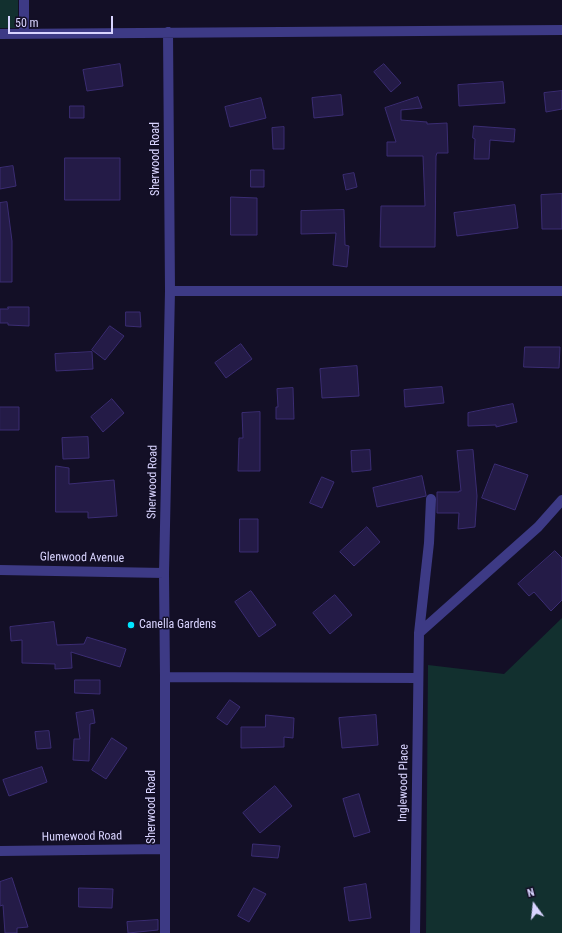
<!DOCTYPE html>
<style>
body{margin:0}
#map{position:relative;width:562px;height:933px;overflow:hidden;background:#130f26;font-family:"Roboto Condensed",sans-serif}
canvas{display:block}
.north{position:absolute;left:514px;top:885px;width:40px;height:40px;-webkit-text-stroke:3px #130f26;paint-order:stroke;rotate:345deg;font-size:11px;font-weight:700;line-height:16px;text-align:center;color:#d9d4ff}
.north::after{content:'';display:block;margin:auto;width:14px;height:18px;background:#d9d4ff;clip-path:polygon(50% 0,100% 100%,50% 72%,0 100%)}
.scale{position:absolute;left:8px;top:16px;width:105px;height:18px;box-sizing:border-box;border:2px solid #d9d4ff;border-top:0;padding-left:5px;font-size:12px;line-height:14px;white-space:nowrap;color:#d9d4ff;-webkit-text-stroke:3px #130f26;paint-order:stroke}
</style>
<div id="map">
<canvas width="562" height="933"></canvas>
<div class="north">N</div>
<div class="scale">50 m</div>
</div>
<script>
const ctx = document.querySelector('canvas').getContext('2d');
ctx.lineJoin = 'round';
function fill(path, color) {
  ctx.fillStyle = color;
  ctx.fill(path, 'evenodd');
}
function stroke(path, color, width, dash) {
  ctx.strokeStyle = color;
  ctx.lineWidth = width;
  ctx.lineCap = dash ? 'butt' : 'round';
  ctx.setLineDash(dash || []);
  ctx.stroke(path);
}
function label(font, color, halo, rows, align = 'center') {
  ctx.font = font + ' "Roboto Condensed",sans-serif';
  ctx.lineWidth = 3;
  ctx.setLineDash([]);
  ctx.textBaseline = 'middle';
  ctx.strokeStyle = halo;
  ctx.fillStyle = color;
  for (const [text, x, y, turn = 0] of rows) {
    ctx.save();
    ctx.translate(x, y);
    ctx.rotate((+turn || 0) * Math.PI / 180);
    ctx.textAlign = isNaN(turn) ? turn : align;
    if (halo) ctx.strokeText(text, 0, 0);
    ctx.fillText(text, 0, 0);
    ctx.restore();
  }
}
fill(new Path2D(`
 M0,0h18v28h-18z
 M562,618v315h-136l2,-268 76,9z`), '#12302f');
const building = new Path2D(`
 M120,64l3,22 -36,5 -4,-21z
 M384,64l17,19 -10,9 -17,-20z
 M503,82l2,21 -46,3 -1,-21z
 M562,91v18l-16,3 -2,-19z
 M341,95l2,20 -29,3 -2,-20z
 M418,97l4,11 -21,2v10l26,2v2l20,-1 1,30h-11l-1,3 -1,91h-55l1,-41h44l-2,-50h-36v-14h9l-11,-34z
 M261,98l5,20 -36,9 -5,-20z
 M70,106h14v12h-14z
 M474,126l41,3 -1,13 -24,-2 -1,19h-15l1,-20 -2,-1z
 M284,127v22h-11l-1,-21z
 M65,158h55v42h-55z
 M13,166l3,20 -16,3v-21z
 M251,170h13v17h-13z
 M354,173l3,14 -11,3 -3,-15z
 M562,194v35h-20l-1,-34z
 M231,197l26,1v37h-26z
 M7,202l5,39v41h-12v-79z
 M515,205l3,23 -61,8 -3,-23z
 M344,210l1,35 4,1 -2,21 -14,-2 3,-32 -35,1v-23z
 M8,307h21v19l-21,-1v-2h-8v-14h8z
 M126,312h14l1,15 -15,-1z
 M110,326l14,10 -19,24 -13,-10z
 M241,344l11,15 -26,19 -11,-15z
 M525,347h35l-1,21 -35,-1z
 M92,352l1,17 -37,2 -1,-17z
 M357,366l2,30 -37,2 -2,-29z
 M442,387l2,16 -39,4 -1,-17z
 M293,388l1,31h-18v-12h2l-1,-18z
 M112,399l12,14 -21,19 -12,-15z
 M513,404l4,18 -21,5v-2l-28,1v-13z
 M0,407h19v23h-19z
 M260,412v59h-22l1,-33h4l-1,-25z
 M88,437l1,21 -26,1 -1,-21z
 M370,450l1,20 -19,2 -1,-21z
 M473,450l4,46 -2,31 -17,2 1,-16h-22v-21h22v-1h2l-4,-40z
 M495,464l33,11 -13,35 -33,-12z
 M56,466l13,2v16l45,-4 3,36 -29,2v-6h-32z
 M422,476l4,19v1l-49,11 -4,-19z
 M322,477l12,5 -12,26 -12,-5z
 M240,519h18v33h-18z
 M367,527l13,15 -26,24 -14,-14z
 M555,551l7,7v42l-11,11 -17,-19 -5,4 -11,-12z
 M251,591l25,34 -17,12 -24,-35z
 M335,595l17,20 -22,19 -17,-21z
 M54,622l3,23 27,-1 3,-7 39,12 -6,18 -49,-15 1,16 -17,1v-5l-33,-1v-23l-11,1 -1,-14z
 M75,680h25v14l-25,-1z
 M230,700l10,7 -13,18 -10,-7z
 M93,710l2,13 -5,1 -1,37 -16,-1 1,-21h6l-4,-26z
 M266,715l28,3 -1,20 -9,-1v10l-43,1v-21h24z
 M376,715l2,30 -36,3 -3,-30z
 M49,731l2,17 -14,1 -2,-17z
 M112,738l15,10 -21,31 -14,-9z
 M42,767l5,15 -38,14 -6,-16z
 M275,786l17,20 -32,27 -17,-20z
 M359,794l11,38 -16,5 -11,-38z
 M253,844l27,2 -2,12 -26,-2z
 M12,878l16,49 -11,1v5h-12l-2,-28 -3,1v-24z
 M366,884l5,34 -22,3 -5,-33z
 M79,888l34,1 -1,19 -33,-1z
 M254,888l12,6 -17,28 -11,-6z
 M158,920v10l-30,3 -1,-11z`);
fill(building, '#241b47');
stroke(building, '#3b2d73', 1);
stroke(new Path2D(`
 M0,34l562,-4
 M24,34v-34
 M170,291h392
 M0,570l164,3
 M419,633l119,-106 24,-27
 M165,677l253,1
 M0,851l165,-2
 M165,933v-256l-1,-104 6,-282 -2,-259
 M415,933l4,-300 10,-90 2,-44`), '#3d3a85', 10);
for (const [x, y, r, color] of [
 [131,625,4,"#00e5ff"]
]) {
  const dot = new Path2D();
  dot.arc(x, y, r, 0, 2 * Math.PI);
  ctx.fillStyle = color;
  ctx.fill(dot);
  stroke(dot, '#130f26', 1.5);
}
label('12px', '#d9d4ff', '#130f26', [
 ["Sherwood Road",156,159,-90],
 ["Sherwood Road",153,482,-89],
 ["Glenwood Avenue",82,558,1],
 ["Inglewood Place",404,783,-89],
 ["Sherwood Road",152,807,-90],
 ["Humewood Road",82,837,-1]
]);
label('12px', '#d9d4ff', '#130f26', [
 ["Canella Gardens",139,625]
], 'left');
</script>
